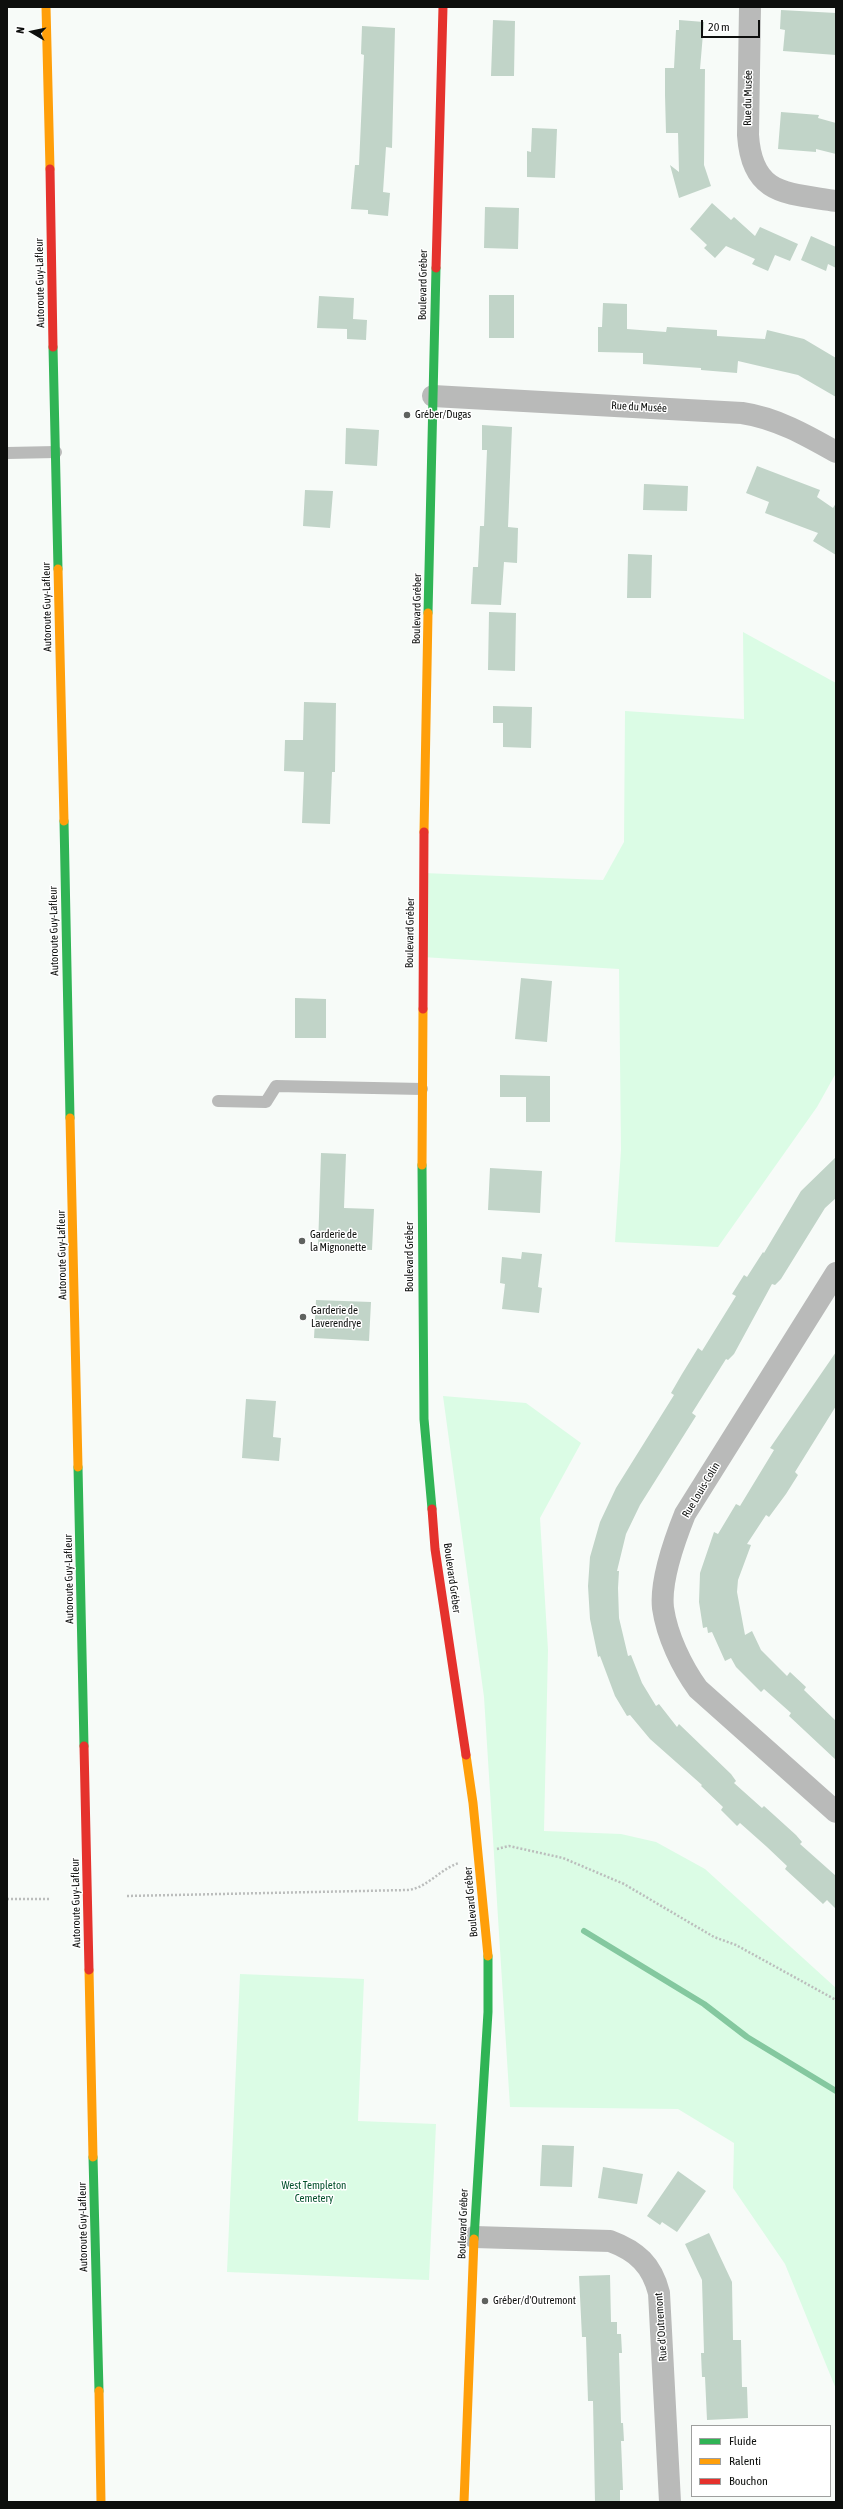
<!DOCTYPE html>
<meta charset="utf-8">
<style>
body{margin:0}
#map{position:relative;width:843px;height:2509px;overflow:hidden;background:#f7fbf8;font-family:"Asap Condensed",sans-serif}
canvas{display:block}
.frame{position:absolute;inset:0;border:8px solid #0d0f0d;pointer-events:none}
.legend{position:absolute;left:691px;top:2425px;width:140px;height:72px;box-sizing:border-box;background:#fff;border:1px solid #9e9f9e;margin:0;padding:5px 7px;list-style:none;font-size:12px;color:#0d0f0d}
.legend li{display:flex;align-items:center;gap:8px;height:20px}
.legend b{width:20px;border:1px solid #9e9f9e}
.north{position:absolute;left:12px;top:12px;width:40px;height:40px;-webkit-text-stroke:3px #fff;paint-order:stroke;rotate:279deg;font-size:11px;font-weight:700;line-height:16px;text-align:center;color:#0d0f0d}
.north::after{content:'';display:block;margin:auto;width:14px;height:18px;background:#0d0f0d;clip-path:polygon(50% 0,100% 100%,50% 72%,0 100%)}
.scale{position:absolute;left:701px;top:20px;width:59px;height:18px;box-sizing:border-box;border:2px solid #0d0f0d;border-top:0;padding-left:5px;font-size:12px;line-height:14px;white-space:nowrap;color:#0d0f0d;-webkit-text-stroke:3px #fff;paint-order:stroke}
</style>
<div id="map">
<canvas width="843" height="2509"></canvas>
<div class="frame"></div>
<ul class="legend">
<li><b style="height:5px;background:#30b455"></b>Fluide</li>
<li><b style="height:5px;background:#ff9f0a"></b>Ralenti</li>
<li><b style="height:5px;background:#e5322d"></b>Bouchon</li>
</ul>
<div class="north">N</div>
<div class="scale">20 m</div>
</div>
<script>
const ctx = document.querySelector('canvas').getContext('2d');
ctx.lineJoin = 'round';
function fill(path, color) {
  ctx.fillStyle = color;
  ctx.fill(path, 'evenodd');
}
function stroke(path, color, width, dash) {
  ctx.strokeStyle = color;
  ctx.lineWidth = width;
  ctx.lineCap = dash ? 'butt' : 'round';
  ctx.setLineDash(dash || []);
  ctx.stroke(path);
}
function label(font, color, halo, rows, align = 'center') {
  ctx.font = font + ' "Asap Condensed",sans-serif';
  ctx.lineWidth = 3;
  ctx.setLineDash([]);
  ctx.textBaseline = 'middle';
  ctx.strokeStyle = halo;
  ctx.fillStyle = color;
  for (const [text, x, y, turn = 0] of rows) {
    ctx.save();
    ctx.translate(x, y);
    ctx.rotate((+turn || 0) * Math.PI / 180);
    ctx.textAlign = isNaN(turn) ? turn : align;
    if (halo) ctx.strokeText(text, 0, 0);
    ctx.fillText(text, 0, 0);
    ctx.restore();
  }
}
fill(new Path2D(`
 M743,632l93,51v390l-19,34 -99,140 -103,-5 6,-92 -2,-181 -197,-12 1,-84 180,7 21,-38 1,-131 119,8z
 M443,1396l83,7 55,40 -41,75 8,132 -4,181 77,3 35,8 49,27 131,119v401l-51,-125 -52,-76 1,-45 -56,-34 -168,-2 -26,-410z
 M240,1974l124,5 -6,142 78,3 -7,156 -202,-8z`), '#dbfce5');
stroke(new Path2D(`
 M584,1931l120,73 43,33 89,54`), '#84c89f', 6);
fill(new Path2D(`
 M781,10l55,3v42l-53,-4 2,-21 -5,-1z
 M493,20l22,1 -1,55h-23z
 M679,20l25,2 -4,47h5l-1,96 7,21 -32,12 -9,-33 9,7 -1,-39h-12l-1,-38v-27h9l2,-38h3z
 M362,26l33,2 -3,120 -6,-1 -3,45 7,1 -2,23 -20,-2v-4l-17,-1 4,-44h4l5,-110 -3,-1z
 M781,112l38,3 -1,3 18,5v31l-20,-5v3l-38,-3z
 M532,128l25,1 -2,49 -28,-1v-26l4,1z
 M712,203l19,17 3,-3 21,19 5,-9 38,17 -8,17 -15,-6 -7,16 -16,-7 3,-5 -29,-13 -11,12 -11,-10 3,-3 -17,-16z
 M485,207l34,1 -1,41 -34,-1z
 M811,236l25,11v21l-8,-4 -2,7 -25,-11z
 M489,295h25v43h-25z
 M319,296l35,2 -1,21 14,1 -1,20 -19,-1v-10l-30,-1z
 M603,303l24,1v25l39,3 1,-5 50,3v6l48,3 2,-9 37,9 32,19v39l-38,-22 -60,-14 -1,12 -36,-3v-2l-58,-4v-11l-45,-1v-25h4z
 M482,425l30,2 -4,100 10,1 -1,35 -13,-1 -3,43 -30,-1 2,-37h5l2,-41h4l3,-76h-5z
 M346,428l33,2 -2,36 -32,-2z
 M757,466l63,24 -3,7 16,11 3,-5v52l-23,-14 5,-8 -53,-20 4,-11 -23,-9z
 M644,484l44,2 -1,25 -44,-1z
 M305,490l28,1 -3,37 -27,-2z
 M628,554l24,1 -1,43h-24z
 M489,612l27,1 -1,58 -27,-1z
 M304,702l32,1 -1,69h-3l-2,52 -28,-1 2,-51 -20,-1 1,-31h18z
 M493,706l39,1 -1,41 -28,-1v-24h-10z
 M521,978l31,3 -5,61 -32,-3z
 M295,998l31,1v39h-31z
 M500,1075l50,1v46h-24v-25h-26z
 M321,1153l25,1 -2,54 30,1 -2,41 -54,-2z
 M836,1157v41l-11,10 -44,71 -6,6 -3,-1 -38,70 -6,6 -2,-1 -34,54 4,3 -56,89 -14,29 -9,37h2l-1,17 1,30 9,38 3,-1 11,28 14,23 3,-2 18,23 2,-3 52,50 5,7 -2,2 28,25 2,-2 32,29 6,7 -2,2 36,32v33l-9,-9 -4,4 -38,-35 2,-3 -20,-19 -27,-24 -3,3 -16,-16 2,-3 -22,-21 1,-1 -52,-46 -20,-24 -3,1 -12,-20 -15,-40 -2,1 -8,-38 -2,-33 2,-29 10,-35 16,-34 58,-93 -3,-2 11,-19 16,-26 4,3 34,-55 -4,-2 12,-19 3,2 16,-25 1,1 37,-62z
 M490,1168l52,3 -2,42 -52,-3z
 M522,1252l20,2 -4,33 4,1 -3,25 -37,-4 3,-25 -5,-1 2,-26 19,2z
 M316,1300l55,2 -2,39 -55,-3z
 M836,1352v54l-41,66 3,3 -12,19 -17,23 -3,-2 -19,29 4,1 -13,35 -1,12 8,43 7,-4 9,19 26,26 3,-4 16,15 -2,3 32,31v39l-47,-44 2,-3 -27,-24 -3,3 -25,-25 -5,-9 -6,3 -13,-29 -4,1 -1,-6 -4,1 -4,-26 1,-29 14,-41 4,2 18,-30 4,2 34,-56 -4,-2z
 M246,1399l30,2 -3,36 8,1 -2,23 -37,-3z
 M542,2145l32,1 -2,41 -32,-1z
 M603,2167l40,7 -6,30 -39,-6z
 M678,2171l28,20 -29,41 -15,-10 -2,3 -13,-9z
 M709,2233l23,49 1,58h8l1,47h5l1,31 -41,2 -2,-43h-3l-1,-24h3l-2,-73 -17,-36z
 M610,2275l1,47h6v12h4l1,19h-3l2,70h2l1,18h-3l2,49h-3v12h-25l-2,-101h-5l-2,-64h-4l-3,-61z`), '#c1d4c8');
stroke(new Path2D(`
 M497,1849l12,-3 54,12 61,26 90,53 22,8 100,55
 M127,1896l281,-6c19,-2 32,-21 51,-27
 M7,1899h43`), '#bbbdbc', 2.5, [2, 2]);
stroke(new Path2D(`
 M7,453l49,-1
 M218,1101l48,1 10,-16 146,3`), '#b9bab9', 12);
stroke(new Path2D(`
 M750,7l-2,128c4,61 39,58 88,66
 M433,396l309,17c34,5 64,22 94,39
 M836,1273l-151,241c-10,25 -25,67 -22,94 4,28 19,59 35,81l138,123
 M474,2237l136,4c27,10 42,24 49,52l11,209`), '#b9bab9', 22);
stroke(new Path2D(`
 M53,347l5,222
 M428,613l8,-345
 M64,821l6,297
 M422,1165l2,254 8,90
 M78,1467l6,279
 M93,2157l6,234
 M474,2239l14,-227v-56`), '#30b455', 9);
stroke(new Path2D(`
 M46,7l4,162
 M58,569l6,252
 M424,832l4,-219
 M70,1118l8,349
 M422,1165l1,-156
 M466,1755l7,48 15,153
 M89,1970l4,187
 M99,2391l2,111
 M464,2502l10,-263`), '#ff9f0a', 9);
stroke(new Path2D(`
 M50,169l3,178
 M436,268l7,-261
 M423,1009l1,-177
 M432,1509l3,40 31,206
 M84,1746l5,224`), '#e5322d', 9);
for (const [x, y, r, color] of [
 [407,415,4,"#5f625f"],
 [302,1241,4,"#5f625f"],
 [303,1317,4,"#5f625f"],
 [485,2301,4,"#5f625f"]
]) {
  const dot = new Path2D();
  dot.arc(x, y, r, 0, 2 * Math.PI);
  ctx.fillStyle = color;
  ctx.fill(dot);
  stroke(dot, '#fff', 1.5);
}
label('11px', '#0d0f0d', '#fff', [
 ["Rue du Musée",748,98,-89],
 ["Autoroute Guy-Lafleur",40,283,-91],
 ["Boulevard Gréber",423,285,-89],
 ["Rue du Musée",639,407,3],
 ["Autoroute Guy-Lafleur",47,607,-91],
 ["Boulevard Gréber",417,609,-89],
 ["Autoroute Guy-Lafleur",54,931,-91],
 ["Boulevard Gréber",410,933,-89],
 ["Autoroute Guy-Lafleur",62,1255,-91],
 ["Boulevard Gréber",410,1257,-90],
 ["Rue Louis-Colin",701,1490,-59],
 ["Boulevard Gréber",452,1578,82],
 ["Autoroute Guy-Lafleur",69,1579,-91],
 ["Boulevard Gréber",471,1902,-95],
 ["Autoroute Guy-Lafleur",76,1903,-91],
 ["Boulevard Gréber",463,2224,-88],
 ["Autoroute Guy-Lafleur",83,2227,-91],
 ["Rue d'Outremont",661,2327,-94]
]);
label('11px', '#0d0f0d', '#fff', [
 ["Gréber/Dugas",415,415],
 ["Garderie de",310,1235],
 ["la Mignonette",310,1248],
 ["Garderie de",311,1311],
 ["Laverendrye",311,1324],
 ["Gréber/d'Outremont",493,2301]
], 'left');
label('11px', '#024f2b', '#fff', [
 ["West Templeton",314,2186],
 ["Cemetery",314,2199]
]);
</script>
